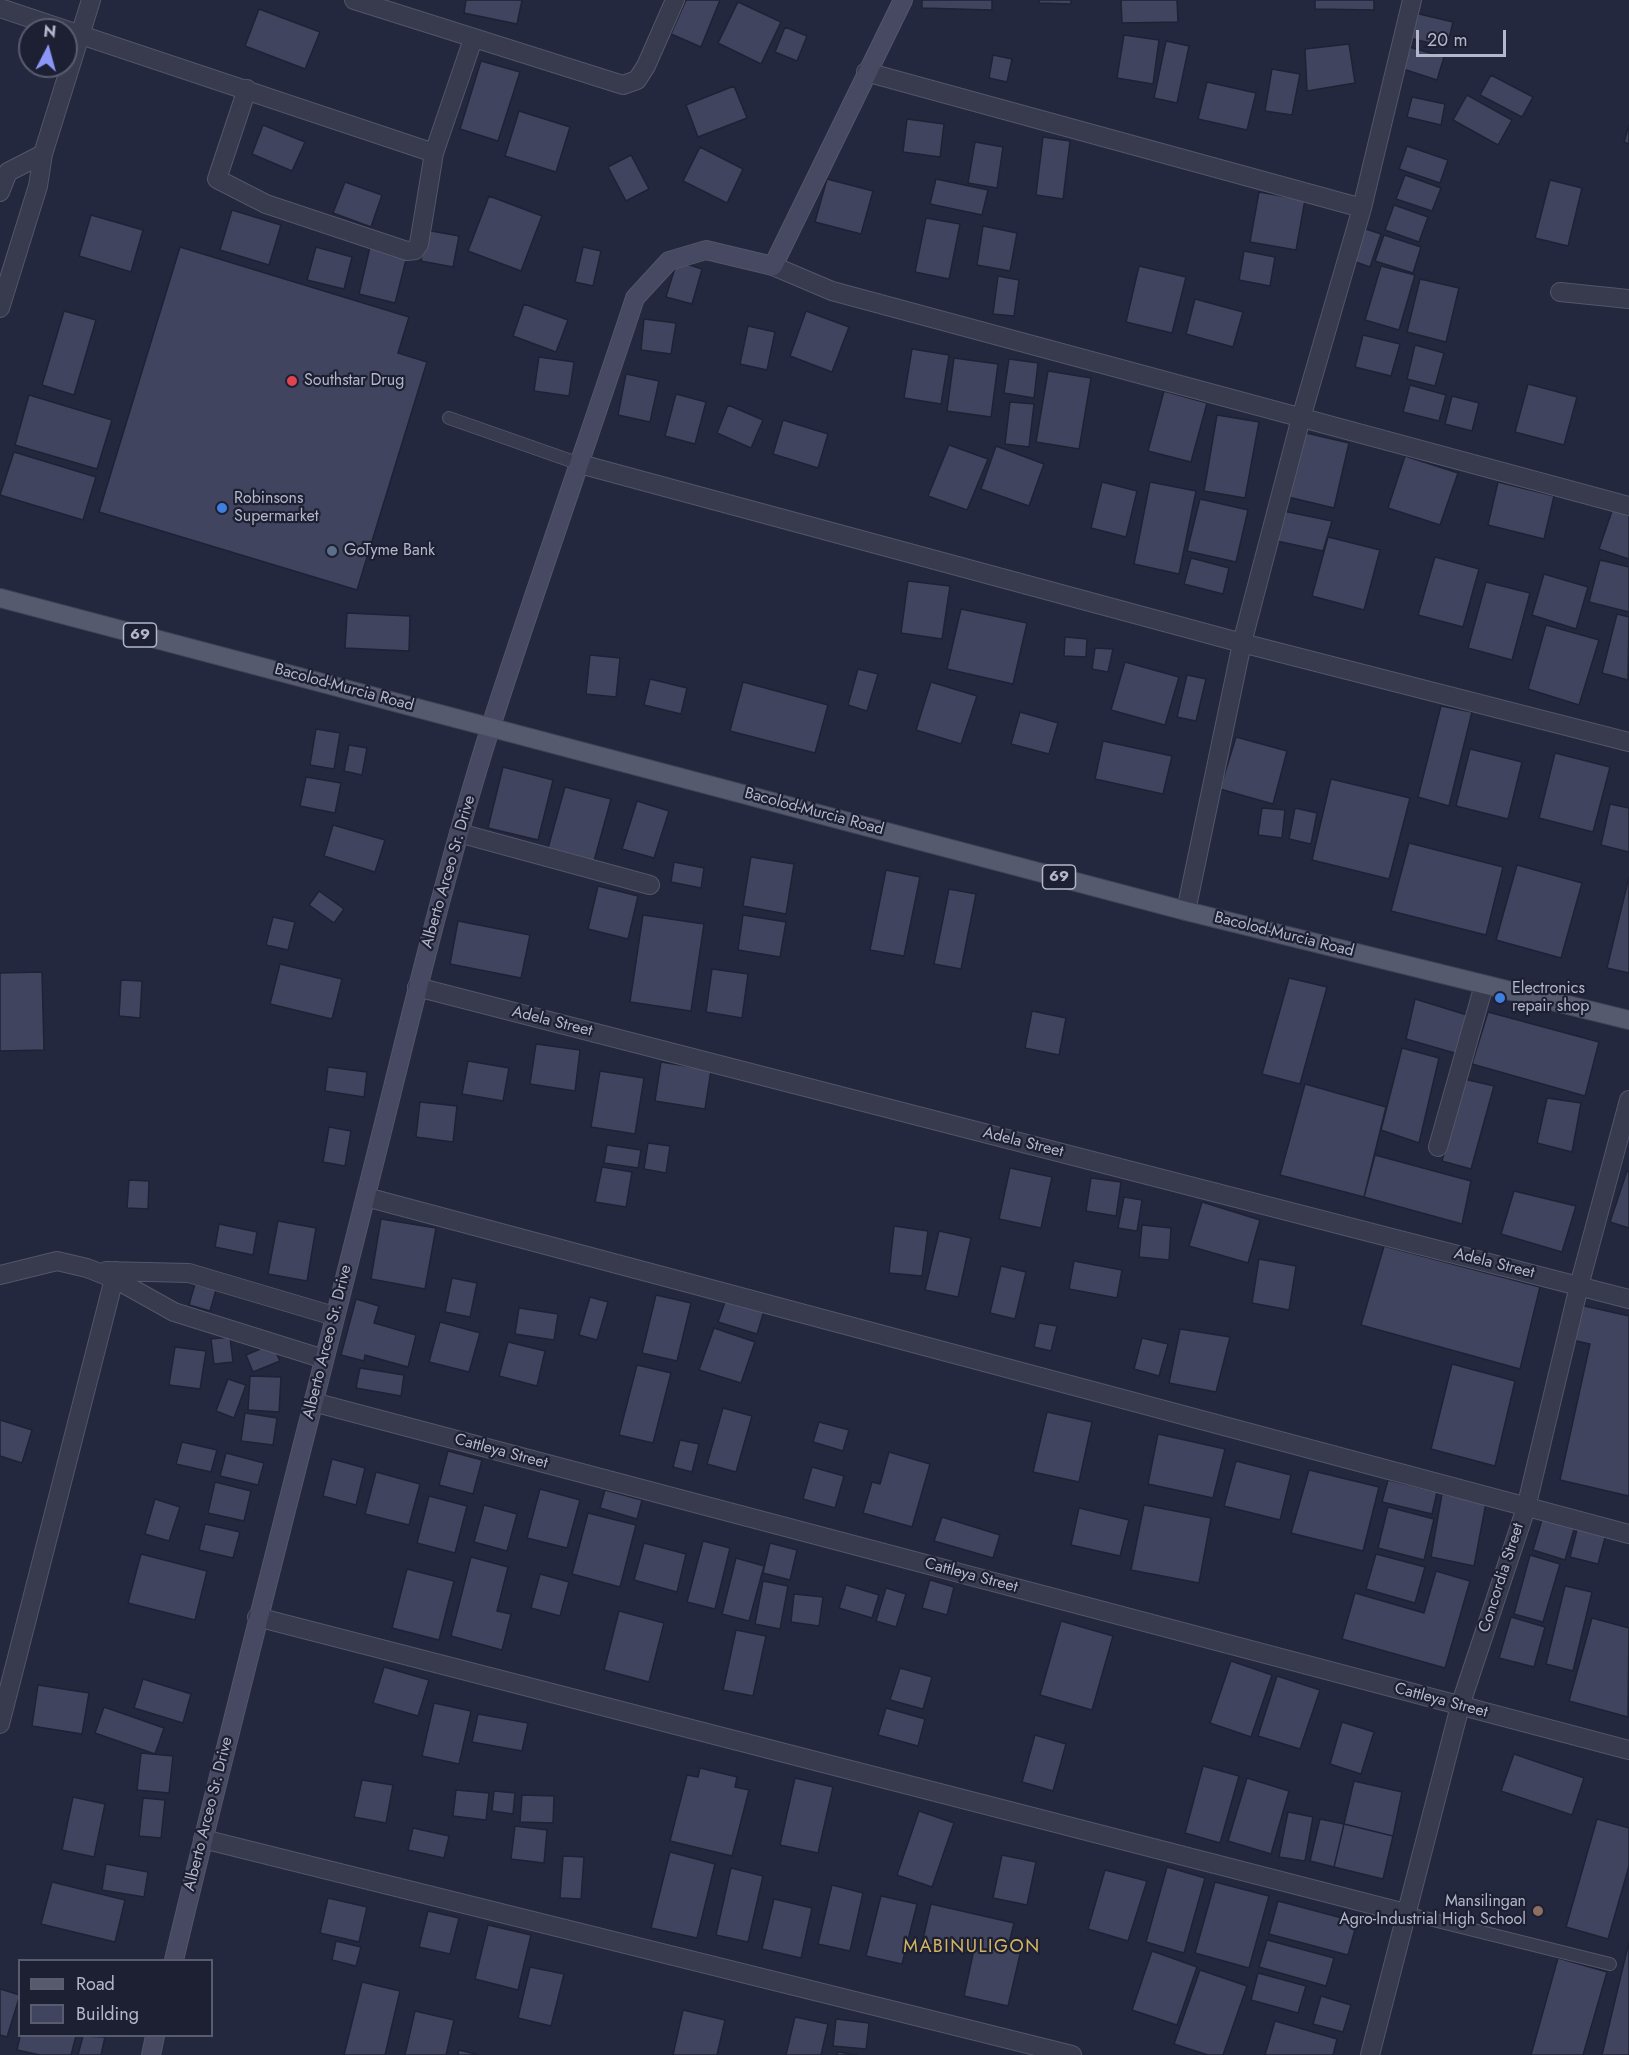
<!DOCTYPE html>
<style>
body{margin:0}
#map{position:relative;width:1629px;height:2055px;overflow:hidden;background:#24283e;font-family:Jost,sans-serif}
canvas{display:block}
.legend{position:absolute;left:18px;top:1959px;width:195px;height:78px;box-sizing:border-box;background:#1d2033;border:2px solid #595c6f;margin:0;padding:8px 10px;list-style:none;font-size:18px;color:#b4b6c9}
.legend li{display:flex;align-items:center;gap:12px;height:30px}
.legend b{width:30px;border:2px solid #595c6f}
.north{position:absolute;left:18px;top:18px;width:60px;height:60px;box-sizing:border-box;background:#1d2033;border:2px solid #595c6f;border-radius:50%;rotate:6deg;font-size:16px;font-weight:700;line-height:24px;text-align:center;color:#b4b6c9}
.north::after{content:'';display:block;margin:auto;width:21px;height:27px;background:#8b96f7;clip-path:polygon(50% 0,100% 100%,50% 72%,0 100%)}
.scale{position:absolute;left:1416px;top:30px;width:90px;height:27px;box-sizing:border-box;border:3px solid #b4b6c9;border-top:0;padding-left:8px;font-size:18px;line-height:21px;white-space:nowrap;color:#b4b6c9;-webkit-text-stroke:4px #1d2033;paint-order:stroke}
</style>
<div id="map">
<canvas width="1629" height="2055"></canvas>
<ul class="legend">
<li><b style="height:8px;background:#565a6e"></b>Road</li>
<li><b style="height:16px;background:#40445e"></b>Building</li>
</ul>
<div class="north">N</div>
<div class="scale">20 m</div>
</div>
<script>
const ctx = document.querySelector('canvas').getContext('2d');
ctx.lineJoin = 'round';
function fill(path, color) {
  ctx.fillStyle = color;
  ctx.fill(path, 'evenodd');
}
function stroke(path, color, width, dash) {
  ctx.strokeStyle = color;
  ctx.lineWidth = width;
  ctx.lineCap = dash ? 'butt' : 'round';
  ctx.setLineDash(dash || []);
  ctx.stroke(path);
}
function label(font, color, halo, rows, align = 'center') {
  ctx.font = font + ' Jost,sans-serif';
  ctx.lineWidth = 4.5;
  ctx.setLineDash([]);
  ctx.textBaseline = 'middle';
  ctx.strokeStyle = halo;
  ctx.fillStyle = color;
  for (const [text, x, y, turn = 0] of rows) {
    ctx.save();
    ctx.translate(x, y);
    ctx.rotate((+turn || 0) * Math.PI / 180);
    ctx.textAlign = isNaN(turn) ? turn : align;
    if (halo) ctx.strokeText(text, 0, 0);
    ctx.fillText(text, 0, 0);
    ctx.restore();
  }
}
const building = new Path2D(`
 M466,0h56l-5,24 -53,-11z
 M686,0h34l-19,47 -30,-13z
 M922,0h70v10l-70,-2z
 M1039,0h32v4l-32,-1z
 M1121,0h56l1,22 -56,1z
 M1315,0h59v10l-59,-1z
 M738,2l43,20 -20,42 -43,-21z
 M259,9l61,23 -15,37 -60,-23z
 M1415,13l38,9 -6,25 -38,-9z
 M785,27l22,9 -10,25 -22,-9z
 M1124,35l35,5 -6,44 -36,-6z
 M1166,41l23,5 -12,57 -23,-5z
 M1349,44l6,39 -48,8 -2,-42z
 M1409,47l35,10 -7,23 -34,-11z
 M993,55l19,4 -5,23 -18,-4z
 M481,61l39,11 -22,69 -38,-12z
 M1272,69l28,5 -8,41 -27,-4z
 M1491,75l42,22 -11,20 -42,-22z
 M1207,82l49,11 -9,37 -49,-11z
 M734,86l13,32 -49,19 -12,-32z
 M1467,95l45,25 -14,25 -45,-25z
 M1412,97l33,7 -4,21 -34,-8z
 M519,111l51,16 -14,45 -51,-16z
 M907,119l37,5 -4,33 -37,-5z
 M263,125l42,17 -13,29 -40,-17z
 M1629,125v19l-5,-2z
 M1043,137l27,4 -7,58 -27,-4z
 M975,142l28,5 -6,41 -29,-5z
 M1407,146l41,14 -8,23 -41,-14z
 M700,147l43,22 -16,34 -44,-22z
 M631,155l18,34 -23,12 -18,-34z
 M1405,175l36,13 -9,23 -36,-12z
 M827,179l46,12 -12,43 -46,-12z
 M936,179l52,11 -6,25 -52,-11z
 M1550,180l32,8 -14,58 -33,-8z
 M345,182l37,13 -11,32 -38,-14z
 M1259,192l46,8 -9,50 -46,-8z
 M489,196l53,20 -21,55 -53,-20z
 M1394,205l34,12 -9,25 -34,-12z
 M232,210l49,15 -12,40 -49,-15z
 M91,215l52,15 -12,42 -52,-16z
 M926,218l34,6 -11,55 -34,-7z
 M983,226l34,7 -7,38 -33,-6z
 M1360,227l21,7 -11,33 -20,-7z
 M426,230l33,6 -6,31 -32,-6z
 M1384,235l37,12 -8,26 -38,-12z
 M180,247l229,70 -11,36 29,9 -70,228 -258,-78z
 M316,247l36,10 -8,32 -37,-9z
 M370,247l37,9 -12,47 -36,-9z
 M583,247l18,4 -8,35 -18,-4z
 M1244,251l31,6 -5,29 -31,-6z
 M677,261l25,8 -10,35 -26,-7z
 M1139,266l47,11 -14,56 -46,-11z
 M1381,266l34,9 -16,55 -34,-10z
 M998,276l21,4 -5,36 -21,-2z
 M1420,279l39,9 -13,54 -39,-10z
 M1195,299l48,13 -10,35 -47,-13z
 M524,304l44,16 -12,32 -43,-16z
 M64,311l32,9 -22,75 -32,-10z
 M806,311l43,16 -17,45 -42,-16z
 M644,319l32,4 -5,31 -30,-4z
 M748,326l27,6 -8,38 -27,-6z
 M1363,335l37,9 -9,32 -36,-9z
 M1415,345l29,8 -9,33 -28,-7z
 M912,349l37,6 -8,49 -37,-6z
 M539,357l35,5 -5,34 -35,-5z
 M954,358l44,6 -7,53 -44,-6z
 M1009,359l29,4 -4,35 -30,-5z
 M1048,371l43,7 -12,71 -43,-7z
 M626,374l33,7 -9,41 -32,-7z
 M1528,384l49,13 -13,48 -49,-13z
 M1410,385l36,10 -7,26 -36,-9z
 M1164,391l43,12 -16,59 -43,-11z
 M676,394l30,8 -11,42 -30,-8z
 M29,395l83,25 -15,49 -82,-24z
 M1452,396l27,7 -7,28 -27,-7z
 M1010,402l24,2 -5,43 -24,-3z
 M728,405l35,15 -12,28 -34,-15z
 M1217,415l42,7 -14,76 -41,-7z
 M783,420l45,14 -10,34 -45,-14z
 M1302,432l47,11 -15,65 -46,-11z
 M949,445l39,14 -21,51 -39,-14z
 M996,446l48,18 -15,42 -48,-17z
 M14,452l82,25 -13,43 -83,-25z
 M1405,456l53,17 -18,52 -52,-17z
 M1102,482l35,9 -11,46 -35,-9z
 M1150,482l46,9 -17,83 -45,-10z
 M1498,482l56,14 -10,43 -56,-14z
 M1200,499l48,11 -12,52 -49,-11z
 M1613,508l16,5v46l-30,-10z
 M1283,511l49,10 -9,30 -46,-10z
 M1328,537l52,13 -16,60 -52,-14z
 M1435,557l44,12 -16,58 -45,-12z
 M1191,558l38,10 -6,26 -39,-10z
 M1600,560l29,7v45l-40,-10z
 M1544,574l44,13 -12,42 -44,-14z
 M908,581l42,5 -8,53 -41,-6z
 M1486,582l44,11 -18,67 -44,-12z
 M961,609l66,14 -14,61 -66,-15z
 M347,613l63,3 -1,35 -64,-3z
 M1617,614l12,3 -1,63 -26,-7z
 M1546,625l53,15 -20,65 -51,-16z
 M1065,637l22,2 -1,18 -22,-1z
 M1095,648l18,1 -5,23 -16,-3z
 M590,655l30,3 -4,39 -30,-3z
 M1125,662l54,15 -14,48 -54,-15z
 M858,669l20,5 -11,37 -19,-6z
 M1187,675l19,4 -10,42 -19,-4z
 M650,679l37,9 -6,26 -37,-9z
 M743,682l85,23 -13,48 -85,-22z
 M931,682l46,14 -16,48 -45,-14z
 M1441,706l31,6 -23,94 -31,-9z
 M1020,712l38,11 -9,31 -38,-10z
 M316,729l24,4 -6,36 -24,-4z
 M1236,737l51,14 -14,53 -53,-15z
 M1103,741l69,15 -9,38 -68,-15z
 M349,745l18,3 -5,27 -18,-4z
 M1470,749l52,13 -14,57 -52,-13z
 M1555,753l55,14 -17,65 -54,-14z
 M503,767l50,13 -15,60 -50,-12z
 M306,777l35,6 -6,30 -35,-7z
 M1331,779l79,19 -21,81 -77,-19z
 M565,787l46,12 -17,62 -46,-13z
 M637,801l32,10 -15,47 -32,-9z
 M1610,804l19,4v44l-28,-7z
 M1262,808l23,2 -3,28 -24,-3z
 M1295,808l22,5 -6,31 -22,-5z
 M333,825l52,15 -10,32 -51,-16z
 M1409,843l94,24 -17,68 -95,-24z
 M751,857l43,7 -8,50 -43,-8z
 M674,862l30,6 -3,20 -30,-6z
 M1517,865l65,18 -21,75 -65,-18z
 M886,870l34,7 -16,79 -34,-6z
 M1629,877v96l-22,-5z
 M598,886l40,10 -10,43 -40,-10z
 M949,889l27,5 -15,75 -27,-5z
 M319,891l25,18 -10,14 -25,-18z
 M643,915l61,9 -13,87 -61,-9z
 M743,915l43,7 -6,35 -42,-7z
 M273,917l22,5 -7,28 -22,-5z
 M458,921l72,14 -9,43 -71,-14z
 M280,964l62,15 -10,40 -62,-15z
 M712,969l36,5 -6,44 -36,-6z
 M42,972l2,78 -44,1v-78z
 M1289,978l38,9 -27,97 -38,-10z
 M121,980l21,1 -2,37 -21,-2z
 M1415,999l52,16 -9,39 -52,-15z
 M1032,1011l34,7 -7,37 -34,-7z
 M1488,1012l111,30 -14,54 -113,-32z
 M536,1044l44,6 -5,41 -45,-7z
 M1402,1048l37,10 -20,85 -38,-13z
 M468,1061l41,7 -6,33 -41,-7z
 M661,1062l50,8 -6,39 -50,-8z
 M328,1067l39,5 -3,25 -39,-6z
 M600,1071l44,7 -9,56 -44,-7z
 M1464,1079l30,7 -23,83 -29,-8z
 M1305,1084l81,23 -22,90 -84,-22z
 M1547,1098l34,5 -9,49 -35,-9z
 M420,1102l37,4 -4,36 -37,-5z
 M329,1127l22,4 -6,35 -22,-4z
 M648,1143l22,3 -4,27 -22,-4z
 M607,1145l34,5 -3,18 -34,-5z
 M1375,1155l96,26 -9,43 -98,-27z
 M602,1167l30,5 -6,35 -31,-5z
 M1010,1168l42,9 -11,51 -42,-9z
 M1627,1171l2,1v56l-19,-6z
 M1091,1178l30,4 -5,34 -30,-5z
 M129,1180l20,1 -1,28 -21,-1z
 M1514,1191l62,15 -14,46 -61,-18z
 M1124,1197l18,3 -5,31 -19,-3z
 M1202,1202l58,18 -12,43 -59,-17z
 M381,1219l55,9 -11,61 -54,-10z
 M278,1221l38,7 -9,53 -39,-7z
 M219,1224l38,8 -4,23 -38,-8z
 M1142,1225l29,3 -2,32 -30,-3z
 M894,1226l34,5 -6,45 -33,-3z
 M939,1231l32,7 -13,59 -33,-7z
 M1384,1246l156,41 -20,82 -159,-44z
 M1259,1259l37,7 -7,44 -37,-7z
 M1074,1261l48,9 -5,28 -48,-9z
 M1001,1266l25,6 -11,47 -25,-6z
 M452,1278l25,5 -7,34 -25,-5z
 M195,1284l21,6 -6,21 -21,-6z
 M656,1295l35,8 -14,58 -35,-8z
 M590,1297l18,5 -11,38 -18,-5z
 M356,1299l23,7 -5,17 42,12 -8,32 -43,-12 -1,6 -23,-6z
 M726,1299l38,12 -7,23 -39,-12z
 M1580,1305l49,11v180l-69,-16 30,-136 -18,-4z
 M519,1308l39,6 -4,26 -39,-6z
 M440,1322l40,11 -11,39 -40,-10z
 M1039,1323l18,3 -6,25 -17,-4z
 M714,1328l41,14 -14,41 -42,-13z
 M1180,1329l50,8 -14,55 -47,-9z
 M230,1337l3,25 -19,2 -3,-25z
 M1142,1338l26,6 -9,32 -25,-7z
 M508,1342l37,9 -8,35 -38,-10z
 M272,1344l8,17 -27,11 -7,-17z
 M175,1347l31,4 -6,38 -31,-4z
 M1452,1364l63,17 -20,85 -64,-17z
 M637,1365l34,8 -18,70 -34,-8z
 M360,1368l44,7 -3,21 -45,-8z
 M250,1376l31,1 -2,35 -31,-2z
 M228,1379l18,6 -12,33 -18,-7z
 M723,1408l29,8 -16,56 -29,-8z
 M1047,1412l45,10 -13,60 -46,-10z
 M245,1413l32,5 -4,27 -32,-4z
 M0,1420l32,10 -10,33 -22,-7z
 M819,1422l30,8 -6,21 -30,-9z
 M1158,1434l67,15 -12,49 -65,-14z
 M680,1440l19,4 -7,28 -19,-5z
 M182,1442l35,8 -6,22 -35,-8z
 M448,1451l34,9 -9,34 -34,-9z
 M889,1452l41,12 -18,63 -49,-14 9,-31 8,2z
 M226,1453l38,10 -6,22 -38,-9z
 M332,1459l33,9 -9,37 -33,-9z
 M1236,1461l55,14 -11,45 -56,-14z
 M812,1467l32,9 -9,32 -32,-9z
 M1309,1470l70,17 -16,64 -72,-18z
 M376,1472l44,12 -11,41 -44,-11z
 M1388,1480l49,12 -5,22 -50,-12z
 M215,1482l36,9 -7,30 -36,-8z
 M540,1489l40,11 -13,48 -40,-10z
 M605,1490l37,10 -5,19 -37,-11z
 M1442,1494l44,9 -12,63 -43,-9z
 M429,1496l38,10 -12,47 -38,-10z
 M155,1499l25,8 -11,34 -24,-7z
 M484,1505l33,9 -10,37 -33,-9z
 M1144,1505l67,13 -12,65 -68,-13z
 M1388,1507l46,12 -10,41 -46,-12z
 M1079,1508l50,12 -9,36 -49,-11z
 M588,1513l48,12 -16,62 -48,-13z
 M1543,1516l32,10 -10,34 -32,-10z
 M942,1517l58,18 -7,23 -59,-17z
 M205,1524l35,8 -7,26 -34,-8z
 M1578,1526l28,8 -8,30 -28,-7z
 M703,1541l27,7 -15,61 -28,-7z
 M644,1543l42,11 -9,38 -43,-12z
 M770,1543l27,7 -7,30 -27,-7z
 M141,1554l66,17 -12,49 -67,-17z
 M1376,1554l49,13 -10,36 -49,-14z
 M1530,1555l30,9 -17,58 -29,-8z
 M471,1557l37,10 -11,44 14,3 -9,36 -51,-14z
 M736,1558l28,8 -15,55 -27,-7z
 M407,1569l47,12 -15,59 -47,-12z
 M1436,1571l34,10 -25,87 -103,-29 13,-46 69,20z
 M540,1574l29,8 -9,34 -29,-8z
 M930,1580l24,7 -7,28 -25,-7z
 M763,1581l25,5 -8,43 -25,-5z
 M846,1585l33,10 -7,23 -33,-10z
 M1565,1586l27,6 -19,79 -27,-7z
 M886,1588l20,6 -10,33 -20,-6z
 M794,1594l29,3 -4,29 -28,-4z
 M619,1611l45,12 -15,59 -45,-12z
 M1511,1617l34,10 -11,40 -35,-9z
 M1592,1618l37,10 -1,89 -59,-16z
 M1061,1621l52,15 -21,74 -52,-15z
 M736,1630l30,6 -13,60 -30,-6z
 M1231,1661l41,14 -21,62 -41,-14z
 M384,1667l45,13 -11,36 -45,-13z
 M900,1668l32,9 -9,32 -33,-9z
 M1277,1676l43,14 -20,59 -42,-13z
 M143,1679l48,15 -8,29 -49,-15z
 M38,1685l51,8 -7,41 -50,-8z
 M434,1703l37,8 -12,53 -37,-8z
 M104,1707l60,21 -9,26 -60,-21z
 M886,1708l39,11 -7,27 -40,-11z
 M478,1714l50,9 -6,28 -50,-9z
 M1342,1722l32,10 -13,42 -31,-10z
 M1035,1735l31,9 -13,47 -31,-9z
 M141,1753l32,3 -4,37 -32,-3z
 M1514,1754l70,24 -12,37 -71,-24z
 M1203,1766l36,10 -19,67 -35,-10z
 M700,1768l37,9 -2,10 14,3 -17,66 -62,-15 17,-66 11,2z
 M795,1778l38,9 -15,66 -38,-8z
 M1247,1778l42,13 -18,63 -43,-13z
 M362,1780l31,5 -7,38 -32,-6z
 M1354,1781l48,11 -9,44 -49,-12z
 M456,1790l33,3 -3,27 -33,-4z
 M494,1791l21,2 -2,21 -21,-3z
 M522,1795l32,1 -1,27 -33,-1z
 M73,1797l32,7 -11,53 -32,-7z
 M143,1798l22,2 -4,38 -22,-2z
 M919,1811l35,12 -22,64 -35,-12z
 M1288,1812l25,5 -8,44 -26,-4z
 M1320,1819l24,5 -10,43 -24,-6z
 M1597,1819l32,9v38l-21,73 -42,-12z
 M1344,1824l49,12 -10,43 -49,-12z
 M515,1826l32,4 -3,33 -33,-4z
 M413,1828l36,8 -5,22 -36,-8z
 M670,1852l45,12 -18,74 -46,-10z
 M1002,1855l34,7 -9,43 -34,-7z
 M563,1856l21,1 -3,42 -21,-1z
 M106,1864l42,8 -4,25 -42,-7z
 M1167,1867l38,11 -21,75 -38,-11z
 M731,1868l32,8 -15,66 -32,-7z
 M1105,1870l42,11 -19,60 -40,-12z
 M52,1882l73,18 -10,42 -74,-18z
 M1215,1882l54,14 -20,72 -54,-15z
 M832,1885l31,8 -13,58 -32,-7z
 M881,1896l36,8 -15,60 -36,-8z
 M328,1898l39,9 -8,35 -39,-9z
 M774,1899l38,9 -11,50 -39,-9z
 M1278,1901l79,21 -9,33 -79,-21z
 M931,1904l83,19 -6,24 13,3 -13,56 -44,-10 9,-42 -51,-11z
 M428,1911l31,7 -9,36 -31,-7z
 M488,1925l43,10 -13,55 -43,-11z
 M1267,1940l67,18 -8,28 -67,-19z
 M336,1941l25,6 -5,19 -24,-6z
 M1629,1942v113h-27z
 M1152,1951l45,16 -20,58 -45,-15z
 M1558,1958l49,14 -24,83h-52z
 M530,1967l34,7 -13,52 -33,-8z
 M1200,1970l47,16 -24,69h-15l-34,-11z
 M1258,1973l48,13 -8,27 -47,-13z
 M362,1982l38,9 -15,64h-41z
 M0,1989l20,6 -13,42 -7,-2z
 M1321,1996l30,9 -8,27 -30,-8z
 M683,2010l42,10 -8,35h-44z
 M415,2011l39,9 -8,35h-41z
 M795,2017l33,7 -7,31h-35z
 M836,2019l33,4 -3,26 -33,-3z
 M1275,2021l62,18 -4,16h-68z
 M20,2036h56l-5,19h-31l-23,-5z
 M83,2036l22,1 -4,18h-23z
 M459,2050l20,5h-21z
 M838,2052l20,3h-21z`);
fill(building, '#40445e');
stroke(building, '#1f2235', 1.5);
const lane = new Path2D(`
 M449,418l131,46
 M1405,1913l205,51`);
const street = new Path2D(`
 M354,0l269,85 14,-5 9,-14 29,-66
 M0,8l434,145
 M866,72l496,136
 M247,89l-30,90 49,25 141,47 8,-1 4,-6 15,-91 39,-114
 M0,192l8,-20 35,-18
 M773,266l59,25 797,215
 M1560,292l69,7
 M0,308l38,-122 5,-32 48,-154
 M580,464l662,179 387,99
 M459,833l191,52
 M1186,911l56,-268 59,-225 61,-210 50,-208
 M417,987l1212,312
 M1438,1147l46,-162
 M366,1197l1263,337
 M106,1271l83,2 145,43
 M0,1275l57,-14 30,7 28,11 59,33 150,47
 M313,1402l1316,348
 M257,1617l1148,296
 M0,1724l116,-453
 M203,1839l869,216
 M1370,2055l90,-349 66,-198 53,-222 50,-186`);
const secondary = new Path2D(`
 M174,1960c61,-255 128,-510 192,-765 40,-157 76,-315 125,-469 46,-143 97,-285 144,-428l34,-37 37,-11 67,16 130,-266
 M151,2055l4,-19`);
const primary = new Path2D(`
 M0,598l1186,313 443,109`);
stroke(lane, '#535669', 14);
stroke(street, '#535669', 20);
stroke(secondary, '#535669', 20);
stroke(primary, '#414457', 20);
stroke(lane, '#383b4e', 12);
stroke(street, '#383b4e', 18);
stroke(secondary, '#464961', 18);
stroke(primary, '#565a6e', 18);
for (const [x, y, r, color] of [
 [292,381,6,"#e0444e"],
 [222,508,6,"#3f7fe0"],
 [332,551,6,"#5c6f8a"],
 [1500,998,6,"#3f7fe0"],
 [1538,1911,6,"#8d6e63"]
]) {
  const dot = new Path2D();
  dot.arc(x, y, r, 0, 2 * Math.PI);
  ctx.fillStyle = color;
  ctx.fill(dot);
  stroke(dot, '#1d2033', 2);
}
for (const [x, y, w] of [
 [140,635,33],
 [1059,877,33]
]) {
  const box = new Path2D();
  box.roundRect(x - w / 2, y - 12, w, 24, 4.5);
  ctx.fillStyle = '#1d2033';
  ctx.fill(box);
  stroke(box, '#b4b6c9', 1.5);
}
label('bold 15px', '#b4b6c9', null, [
 ["69",140,635],
 ["69",1059,877]
]);
label('16px', '#b4b6c9', '#1d2033', [
 ["Southstar Drug",304,381],
 ["Robinsons",234,499],
 ["Supermarket",234,517],
 ["GoTyme Bank",344,551],
 ["Electronics",1512,989],
 ["repair shop",1512,1007],
 ["Mansilingan",1526,1902,"right"],
 ["Agro-Industrial High School",1526,1920,"right"]
], 'left');
label('16px', '#b4b6c9', '#1d2033', [
 ["Bacolod-Murcia Road",344,688,15],
 ["Bacolod-Murcia Road",814,812,15],
 ["Alberto Arceo Sr. Drive",449,872,-74],
 ["Bacolod-Murcia Road",1284,935,14],
 ["Adela Street",552,1022,14],
 ["Adela Street",1023,1143,14],
 ["Adela Street",1494,1264,14],
 ["Alberto Arceo Sr. Drive",328,1342,-76],
 ["Cattleya Street",501,1452,15],
 ["Cattleya Street",971,1576,15],
 ["Concordia Street",1502,1578,-72],
 ["Cattleya Street",1441,1701,15],
 ["Alberto Arceo Sr. Drive",209,1814,-76]
]);
ctx.letterSpacing = '1.5px';
label('18px', '#d4b464', '#1d2033', [
 ["MABINULIGON",972,1948]
]);
ctx.letterSpacing = '0px';
</script>
